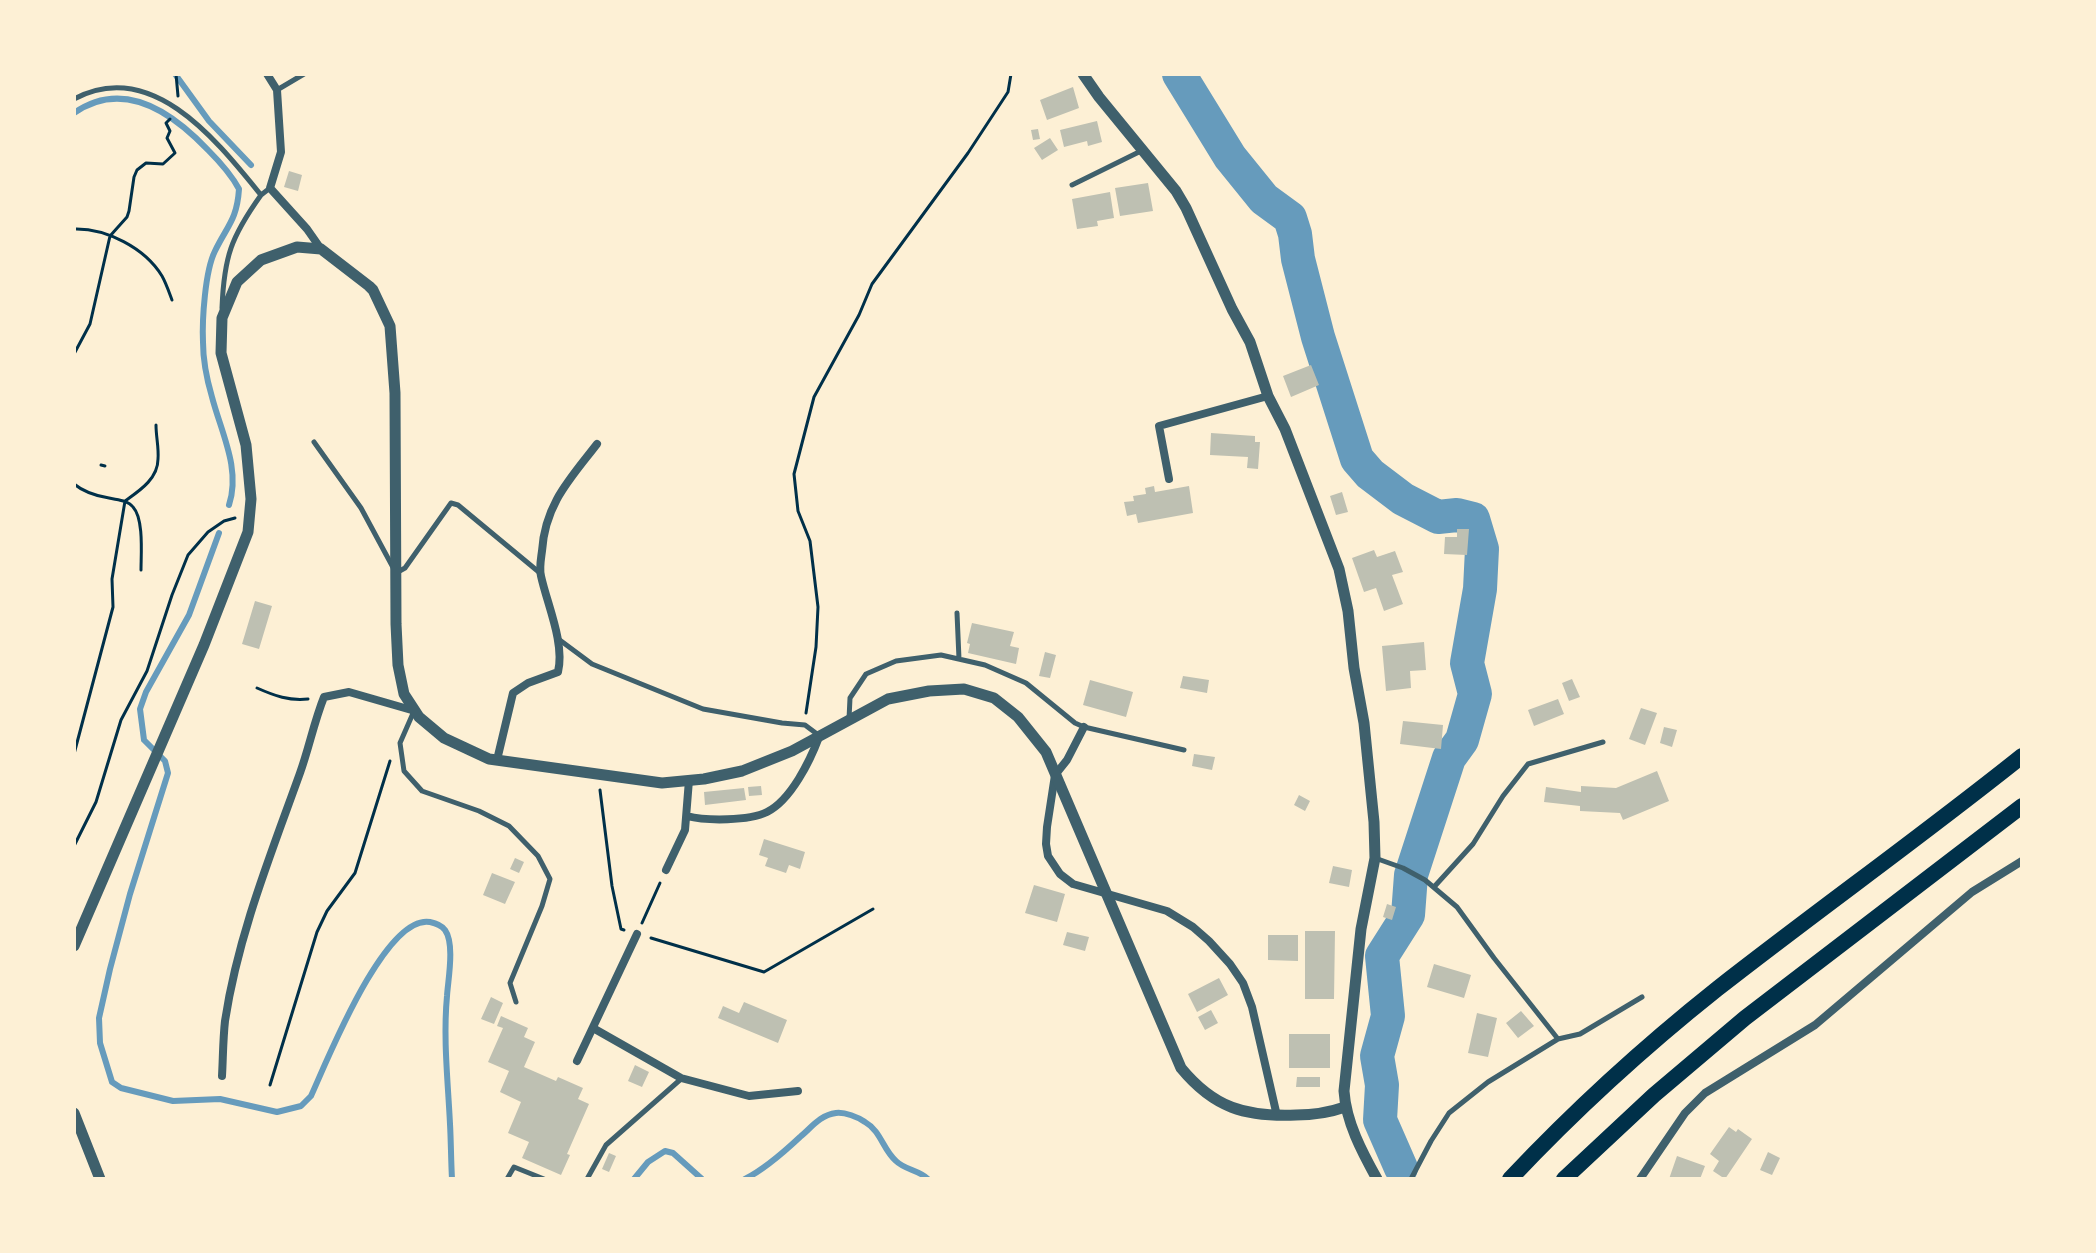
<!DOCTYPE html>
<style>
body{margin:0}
#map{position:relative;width:2096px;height:1253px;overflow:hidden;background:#fdf0d5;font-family:Mulish,sans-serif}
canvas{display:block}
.frame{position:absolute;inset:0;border:76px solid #fdf0d5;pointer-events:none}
</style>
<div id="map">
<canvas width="2096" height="1253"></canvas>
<div class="frame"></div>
</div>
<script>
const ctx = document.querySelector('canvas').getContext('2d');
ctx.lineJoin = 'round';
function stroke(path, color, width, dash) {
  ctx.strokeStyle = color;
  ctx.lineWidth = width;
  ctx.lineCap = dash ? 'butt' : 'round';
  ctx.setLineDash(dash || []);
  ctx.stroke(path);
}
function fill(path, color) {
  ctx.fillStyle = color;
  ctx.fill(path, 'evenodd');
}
stroke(new Path2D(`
 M175,74l34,47 42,44
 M74,113c50,-35 99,0 134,37 12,12 23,24 31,39 -2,31 -12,37 -24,62 -10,20 -13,69 -12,91 0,18 4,38 9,55 9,35 29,72 17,108
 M219,533l-30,82 -43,77 -6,17 4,31 21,21 3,12 -38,121 -20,75 -11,49 1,25 12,39 9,6 52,13 47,-2 57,13 24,-6 10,-10c16,-35 74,-182 119,-174 5,1 12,4 15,8 10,14 3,50 2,66 -4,43 1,86 3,128 1,18 1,37 2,55
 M634,1179l14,-17 17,-11 8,2 29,26
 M745,1179c20,-10 39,-27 55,-42 11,-9 20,-22 36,-24 9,-1 22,4 29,9 16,9 18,28 31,39 9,9 23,9 32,18`), '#669bbc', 6);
stroke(new Path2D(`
 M1179,74l51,83 34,42 26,19 5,16 3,25 20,78 39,122 13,15 33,25 35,18 19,-2 16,4 9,30 -2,40 -13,74 8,31 -13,46 -13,18 -38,117 -3,40 -26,41 6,60 -11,40 5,29 -2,35 21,48`), '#669bbc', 34);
fill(new Path2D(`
 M1073,87l6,21 -32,12 -7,-20z
 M1097,121l5,21 -14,4 -1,-5 -23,6 -4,-17z
 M1038,129l2,10 -7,1 -2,-10z
 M1050,138l8,12 -16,10 -8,-12z
 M289,171l13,4 -4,16 -14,-4z
 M1148,183l5,28 -33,5 -5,-28z
 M1110,192l4,26 -17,3 1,5 -21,3 -5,-30z
 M1311,365l8,20 -28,12 -8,-21z
 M1211,433l44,3v6h5l-2,27 -11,-1 1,-11 -38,-2z
 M1154,486l1,6 34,-6 4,27 -55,10 -2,-9 -9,2 -3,-14 10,-1 -1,-5 13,-2 -1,-6z
 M1342,492l6,20 -12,3 -6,-19z
 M1457,529h12l-2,26 -23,-1 1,-17h12z
 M1374,550l3,7 18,-6 8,21 -11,3 11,29 -19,7 -8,-23 -12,4 -12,-34z
 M255,601l17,5 -13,43 -17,-5z
 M972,623l42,9 -4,14 9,2 -3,16 -48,-11 2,-9 -3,-1z
 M1424,642l2,28 -16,1 1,17 -25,3 -4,-45z
 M1045,652l11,3 -6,23 -11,-2z
 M1183,676l26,4 -2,13 -27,-5z
 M1572,679l8,18 -11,4 -7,-18z
 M1090,680l43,12 -7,25 -43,-12z
 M1558,699l6,15 -30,12 -6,-16z
 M1641,708l16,5 -12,32 -16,-6z
 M1403,721l40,4 -2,24 -41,-5z
 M1664,727l13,3 -5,17 -12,-4z
 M1194,754l21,3 -3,13 -20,-4z
 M1657,771l12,30 -46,19 -3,-7 -40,-2v-5l-36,-4 2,-15 35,5v-6l35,2z
 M761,786l1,9 -13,1 -1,-9z
 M744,788l2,12 -41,5 -1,-13z
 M1299,795l11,6 -5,10 -11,-6z
 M764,839l41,13 -5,17 -11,-4 -3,8 -21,-7 3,-8 -9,-3z
 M515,858l9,4 -5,11 -9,-4z
 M1333,866l19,4 -3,17 -20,-4z
 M492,873l23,9 -10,22 -22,-9z
 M1034,885l31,9 -8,28 -32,-9z
 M1387,904l9,3 -4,13 -9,-3z
 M1305,931h30l-1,68h-29z
 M1067,932l22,5 -4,14 -22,-6z
 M1268,935h30v26l-30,-1z
 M1434,964l37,11 -7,23 -37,-11z
 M1219,978l9,17 -31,17 -9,-18z
 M491,997l12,6 -9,21 -13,-5z
 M744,1002l43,18 -9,23 -60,-25 5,-12 16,7z
 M1211,1010l7,13 -13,7 -7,-13z
 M1521,1011l13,15 -16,12 -12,-15z
 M1477,1013l20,5 -9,39 -20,-4z
 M501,1016l27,12 -4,9 11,5 -11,25 32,14 2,-4 25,11 -5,11 11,5 -22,50 3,1 -9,20 -39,-17 7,-16 -21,-9 13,-31 -21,-10 9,-21 -21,-9 15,-34 -6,-2z
 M1289,1034h41v34h-41z
 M635,1065l14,7 -7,15 -14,-6z
 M1297,1077h23v10h-24z
 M1729,1127l7,5 2,-3 14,10 -27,40 -12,-8 6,-10 -9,-7z
 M1768,1152l12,6 -8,17 -12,-5z
 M609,1153l7,3 -7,16 -7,-3z
 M1677,1156l28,10 -5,13h-31z`), '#bec0b2');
stroke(new Path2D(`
 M176,74l2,22
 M74,229c32,-1 71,19 88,47 4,7 7,16 10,24
 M74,354l16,-30 20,-88 17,-19 2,-6 5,-34 3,-7 9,-7 17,1 12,-11 -8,-15 3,-7 -4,-8 4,-4
 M101,465l4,1
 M74,484c11,9 22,12 35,14 8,2 19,2 24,9 11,12 8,47 8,63
 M257,688c18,8 32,13 51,11
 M806,713l10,-66 2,-40 -8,-66 -12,-30 -4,-37 20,-77 45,-82 13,-31 96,-131 40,-61 3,-18
 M74,754l39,-147 -1,-28 13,-78c14,-10 33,-22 33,-42 1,-11 -2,-22 -2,-34
 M600,790l12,96 9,43 3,1
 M74,846l22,-44 25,-82 26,-49 25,-76 16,-40 20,-23 16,-11 11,-3
 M642,923l18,-40
 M651,938l113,34 109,-63
 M270,1085l47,-153 10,-21 28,-38 35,-112`), '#003049', 3);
stroke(new Path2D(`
 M277,90l27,-16
 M74,99c78,-42 143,42 187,96l9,-7
 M1072,185l71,-35
 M222,308c2,-51 9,-71 39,-113
 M314,442l47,66 35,65 9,-5 46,-65 7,2 82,68
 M957,613l2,46
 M557,638l35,26 111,45 79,14 23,2 12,9
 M414,711l-14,32 4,28 18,20 57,20 30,15 29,30 12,23 -8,27 -32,77 6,19
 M849,719l1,-21 16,-24 30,-13 45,-6 44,10 41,18 49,40 9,4 100,23
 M1375,858l28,10 22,12 32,27 37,51 64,81
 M1434,887l39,-43 30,-48 25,-32 75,-22
 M507,1179l7,-12 30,12
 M587,1179l19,-34 75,-66
 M1411,1179l20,-38 18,-28 39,-31 70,-43 22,-5 62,-37`), '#3f606c', 5);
stroke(new Path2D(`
 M267,74l10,16 4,62 -11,36 37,41 14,20
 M1169,479l-10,-53 109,-30
 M1084,727l-17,33 -12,15 -8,52 -1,17 2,12 12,18 13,10 94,27 26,16 16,14 21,23 13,19 9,24 25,109
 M497,760l16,-67 15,-10 30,-11c7,-29 -11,-68 -17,-96 -2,-8 0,-17 1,-25 3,-47 28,-72 55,-107
 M687,816c19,5 62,5 80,-4 24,-12 43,-51 52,-75
 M666,870l19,-40 4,-50
 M593,1028l88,50 68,18 49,-5
 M577,1061l60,-127
 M222,1076c1,-18 1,-37 3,-55 13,-86 46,-167 75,-248 9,-25 14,-51 24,-76l25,-5 66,19
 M1640,1179l45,-66 20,-20 110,-68 157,-133 50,-31`), '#3f606c', 8);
stroke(new Path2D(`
 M1083,74l16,23 77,94 10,17 46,101 18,33 18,54 17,33 54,140 9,42 6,57 10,55 10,99 1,36 -14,71 -17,162c2,31 18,61 33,88
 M74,946l130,-301 44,-113 3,-33 -5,-54 -25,-92 1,-35 15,-36 24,-22 36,-13 24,2 48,37 4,4 17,36 5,67 1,231 2,41 6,29 15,23 25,21 45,21 173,24 42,-4 38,-8 50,-20 96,-52 41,-8 35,-2 30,9 24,19 28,35 135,316c33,40 64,49 115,47 18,0 32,-2 49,-8
 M74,1113l26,66`), '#3f606c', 11);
stroke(new Path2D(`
 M1510,1179c64,-68 134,-132 207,-190 101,-79 205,-153 305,-233
 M1564,1179l90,-84 91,-77 277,-212`), '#003049', 16);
</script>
